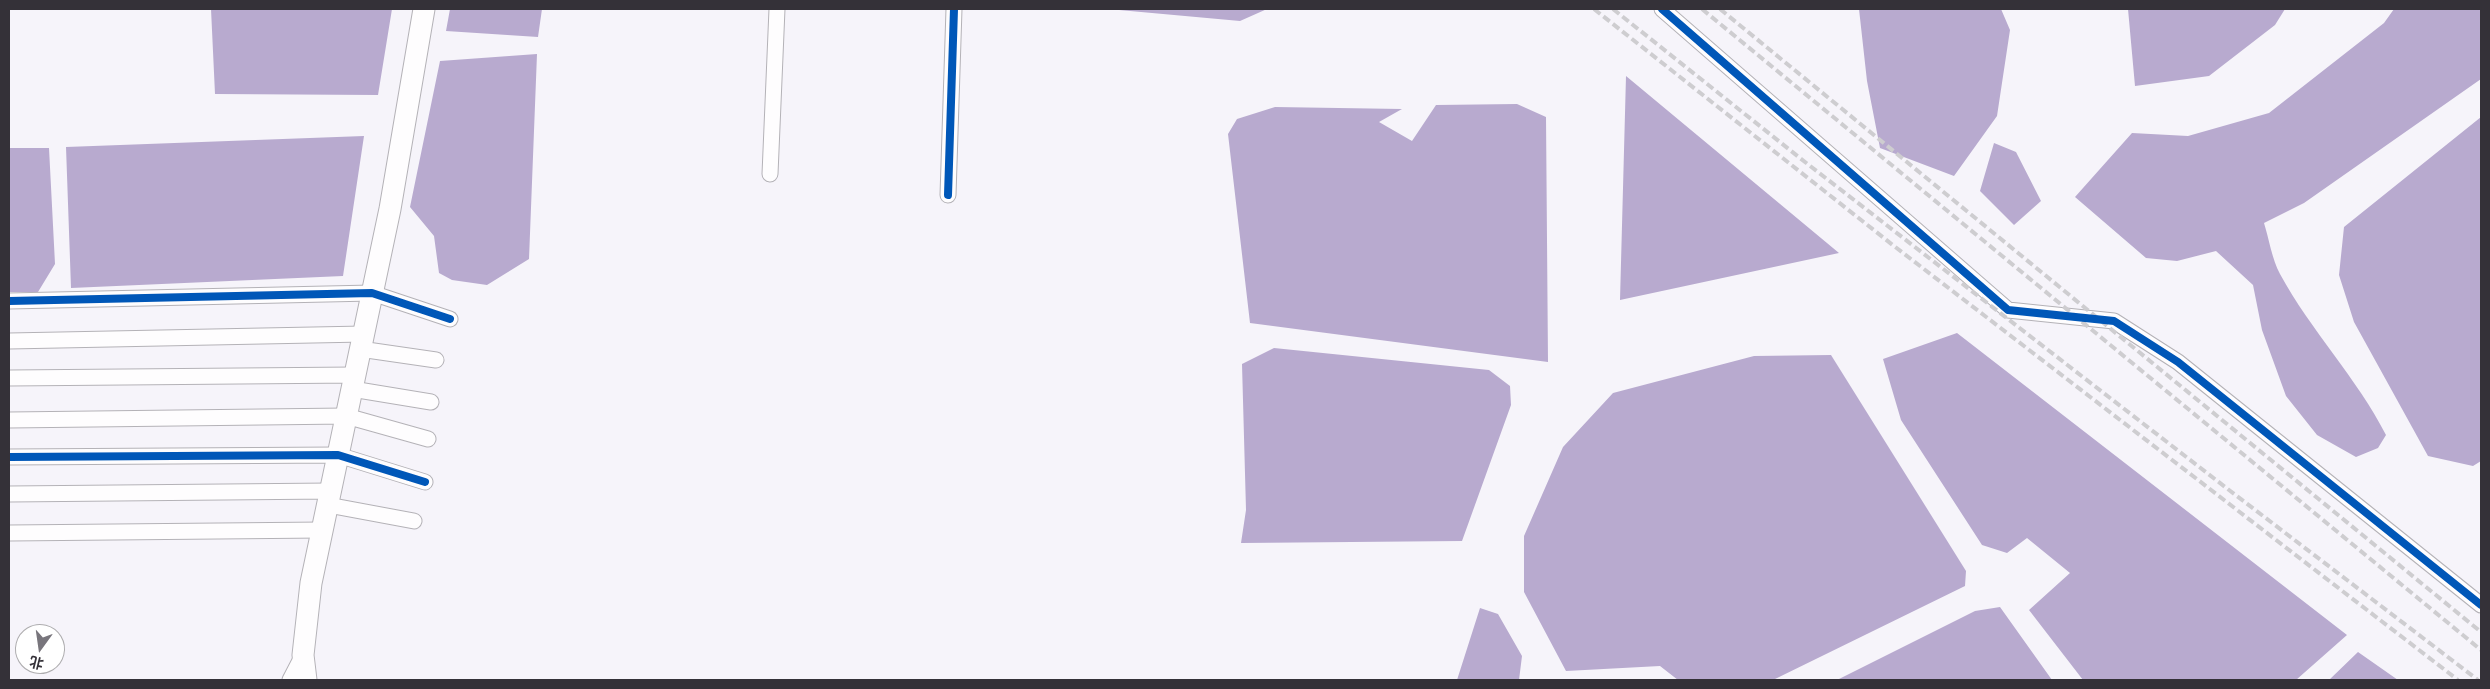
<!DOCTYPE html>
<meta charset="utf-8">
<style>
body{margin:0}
#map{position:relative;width:2490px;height:689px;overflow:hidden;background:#f6f4fa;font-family:"Space Grotesk","Noto Sans SC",sans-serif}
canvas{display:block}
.frame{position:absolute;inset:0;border:10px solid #343138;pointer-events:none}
.north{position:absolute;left:15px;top:624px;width:50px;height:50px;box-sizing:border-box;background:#fff;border:1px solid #aeadaf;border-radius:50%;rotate:194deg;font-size:14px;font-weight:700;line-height:20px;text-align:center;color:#343138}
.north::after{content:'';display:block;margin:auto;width:18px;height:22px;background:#78757c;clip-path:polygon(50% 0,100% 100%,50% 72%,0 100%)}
</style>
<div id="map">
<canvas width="2490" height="689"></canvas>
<div class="frame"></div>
<div class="north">北</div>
</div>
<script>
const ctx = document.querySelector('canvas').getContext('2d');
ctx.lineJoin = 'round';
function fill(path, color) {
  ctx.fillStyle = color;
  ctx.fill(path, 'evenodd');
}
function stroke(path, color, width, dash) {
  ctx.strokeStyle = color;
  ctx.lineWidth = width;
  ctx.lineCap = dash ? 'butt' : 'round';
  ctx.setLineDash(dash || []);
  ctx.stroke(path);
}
fill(new Path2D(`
 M211,9h181l-14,86 -163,-1z
 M450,9h92l-4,28 -92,-6z
 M1108,9h159l-27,12z
 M1859,9h142l9,21 -13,86 -43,60 -74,-28 -13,-67z
 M2128,9h157l-10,16 -66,51 -74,10z
 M2394,9h87v70l-177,124 -40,20c5,16 8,36 16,51 31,57 77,104 106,161l-8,13 -22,9 -39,-22 -31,-39 -24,-66 -9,-45 -37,-34 -39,10 -31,-3 -71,-61 57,-64 56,3 81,-23 115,-90z
 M537,54l-8,205 -42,26 -35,-5 -13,-7 -5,-37 -24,-29 30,-146z
 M1626,76l213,177 -219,47z
 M1517,104l29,13 2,245 -298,-39 -22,-189 9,-15 38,-12 127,2 -23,13 33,19 24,-36z
 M2481,117v344l-8,5 -45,-10 -74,-134 -15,-47 5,-48z
 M364,136l-21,140 -272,12 -5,-141z
 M1994,143l22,9 25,49 -27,24 -34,-34z
 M9,148h40l6,116 -17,28h-29z
 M1957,333l390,302 -51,45h-213l-54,-70 41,-37 -43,-35 -20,15 -25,-8 -81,-125 -18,-61z
 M1274,348l215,22 21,16 1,19 -49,136 -221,2 5,-33 -4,-146z
 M1831,355l135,216 -1,15 -192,94h-95l-18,-14 -94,5 -42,-79v-56l39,-89 50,-54 141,-37z
 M2000,607l52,73h-215l138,-69z
 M1480,608l18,6 24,42 -3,24h-62z
 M2358,652l40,28h-69z`), '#b8aacf');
const street = new Path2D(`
 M1662,9l346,301 106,11 64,41 303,243
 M770,174l7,-165
 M948,195l6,-186
 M9,301l363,-8 78,26
 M9,341l355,-7
 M360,349l76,11
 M9,378l346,-3
 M352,389l79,13
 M9,420l337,-4 82,23
 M9,457l329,-2 87,27
 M9,494l322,-3
 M328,505l86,16
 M9,533l314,-3
 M290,680l13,-25`);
const secondary = new Path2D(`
 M306,680l-3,-25 8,-72 79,-374 34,-200`);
stroke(street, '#b4b2b7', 17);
stroke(secondary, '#b4b2b7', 23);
stroke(street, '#fefdfe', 15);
stroke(secondary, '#fefdfe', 21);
stroke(new Path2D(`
 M1594,9l300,237 564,434
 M1613,9l192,153 424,328 249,190
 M1702,9l779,641
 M1720,9l761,623`), '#cecdd0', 4, [8, 4]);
stroke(new Path2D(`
 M1662,9l346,301 106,11 64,41 303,243
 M948,195l6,-186
 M9,301l363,-8 78,26
 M9,457l329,-2 87,27`), '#0057b8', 8);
</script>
